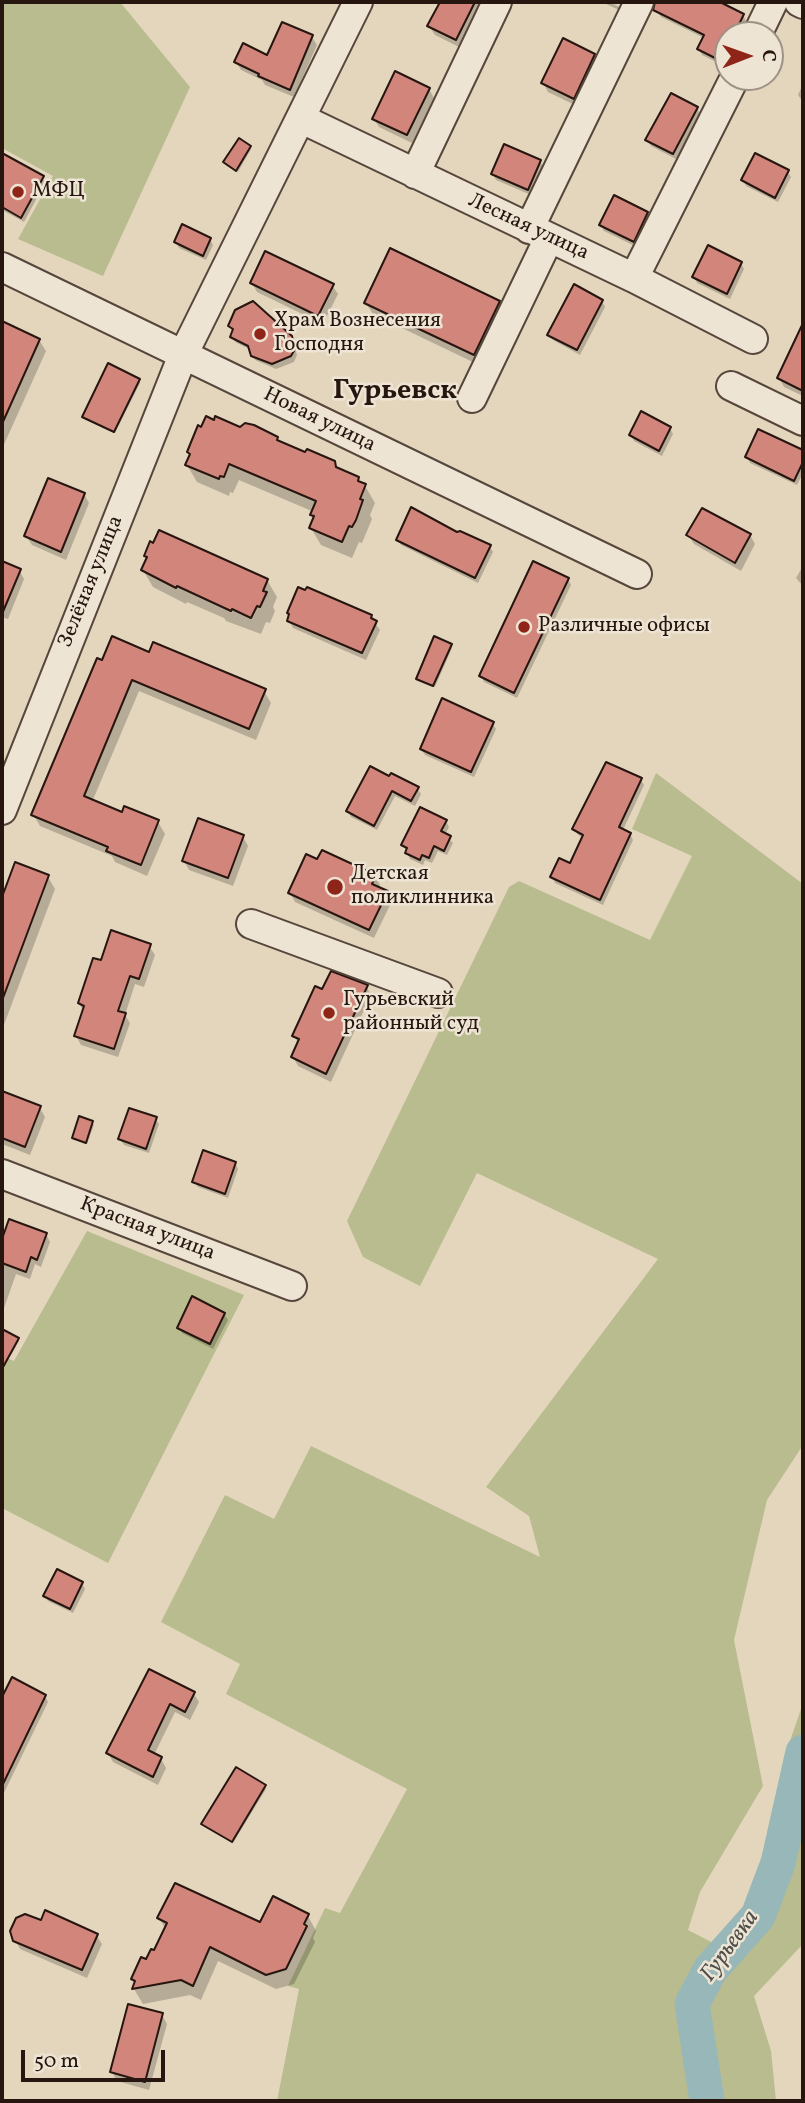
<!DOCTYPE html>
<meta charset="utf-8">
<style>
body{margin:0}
#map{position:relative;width:805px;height:2103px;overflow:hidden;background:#e4d6bd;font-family:Vollkorn,serif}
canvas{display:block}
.frame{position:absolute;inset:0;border:4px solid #271610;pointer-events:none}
.north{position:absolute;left:714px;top:21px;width:70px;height:70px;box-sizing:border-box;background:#ede4d4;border:2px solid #9e9286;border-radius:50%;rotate:89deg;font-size:19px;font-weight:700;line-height:28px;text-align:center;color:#271610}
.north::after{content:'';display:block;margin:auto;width:24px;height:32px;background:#8f2418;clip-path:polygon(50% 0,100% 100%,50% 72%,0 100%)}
.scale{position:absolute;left:21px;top:2050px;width:144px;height:32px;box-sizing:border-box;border:4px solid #271610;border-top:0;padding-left:9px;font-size:21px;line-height:24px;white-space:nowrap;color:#271610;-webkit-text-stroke:5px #ede4d4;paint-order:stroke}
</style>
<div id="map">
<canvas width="805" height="2103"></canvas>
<div class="frame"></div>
<div class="north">С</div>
<div class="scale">50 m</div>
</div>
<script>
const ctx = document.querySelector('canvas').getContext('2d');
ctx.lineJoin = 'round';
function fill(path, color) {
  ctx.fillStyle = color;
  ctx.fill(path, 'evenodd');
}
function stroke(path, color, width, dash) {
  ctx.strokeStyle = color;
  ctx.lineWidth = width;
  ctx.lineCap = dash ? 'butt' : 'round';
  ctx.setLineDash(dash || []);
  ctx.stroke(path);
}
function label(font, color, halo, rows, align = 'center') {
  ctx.font = font + ' Vollkorn,serif';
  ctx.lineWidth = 5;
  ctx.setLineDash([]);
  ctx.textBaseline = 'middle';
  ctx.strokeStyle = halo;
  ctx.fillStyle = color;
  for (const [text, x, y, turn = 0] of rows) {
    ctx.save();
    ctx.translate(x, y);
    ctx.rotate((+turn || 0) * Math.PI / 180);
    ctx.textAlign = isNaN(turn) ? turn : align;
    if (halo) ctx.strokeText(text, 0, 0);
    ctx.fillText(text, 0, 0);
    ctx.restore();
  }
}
fill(new Path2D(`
 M2,2h118l70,85 -87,189 -85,-37 35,-63 -51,-28z
 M656,773l147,111v561l-36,55 -33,140 29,146 -63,106 -12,38 31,16 29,-28 31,-87 -2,-23 13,-67 13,-38v241l-49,52 17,55 5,50h-499l22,-112 -11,-3 37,-78 15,5 67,-124 -181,-95 14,-30 -79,-42 64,-127 49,24 37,-73 229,111 -11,-41 -43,-29 172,-228 -181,-86 -57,113 -57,-29 -16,-36 162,-334 10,-6 131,59 42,-84 -60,-27z
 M87,1231l157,64 -136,268 -106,-55v-138l5,-12 7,3z`), '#b9bc8e');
fill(new Path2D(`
 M441,2h42l-22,46 -26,-13 -6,-9z
 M602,2h7l15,7 -1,3z
 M662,2h54l27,13 3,6 -7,14h-11v23l-4,8 -22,-11 -3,-6 5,-11 -43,-21 -4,-6z
 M312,37l5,8 -23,52 -29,-12 -3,-5 -21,-10 -5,-8 32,-5z
 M594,55l5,9 -20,43 -31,-15 -5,-9z
 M803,84v18l-5,-7z
 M429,89l5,9 -22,45 -33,-16 -5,-8z
 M697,108l3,6 -24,45 -25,-13 -4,-6z
 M250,147l1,2 -13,23 -12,-7 -1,-3z
 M2,156l40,21 3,6 -21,39 -22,-12z
 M540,161l3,6 -12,28 -35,-15 -3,-6z
 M787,171l4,6 -13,25 -32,-16 -3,-6z
 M647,214l3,5 -13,28 -33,-16 -3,-6z
 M210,239l3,6 -7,15 -27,-12 -3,-6z
 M741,263l3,6 -14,30 -33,-16 -3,-6z
 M252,283l80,2 6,9 -15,30 -66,-32z
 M602,301l3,6 -25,48 -27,-15 -4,-6z
 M499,302l7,12 -25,52 -108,-52 -7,-11z
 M2,323l37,17 7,11 -44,98z
 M230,326l61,12 6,17 -3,7 -18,7 -21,-9 -4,-10 -16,-8z
 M795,344l8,3v49l-19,-9 -5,-9z
 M139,380l1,3 -25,50 -30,-14 -1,-3z
 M670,428l3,6 -11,22 -28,-15 -3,-6z
 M240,429l37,9 2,5 27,11 27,8 5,8 20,9 7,7 10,17 -5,12 2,4 -10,24 -3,-1 -7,16 -31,-13 -10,-17 4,-9 -1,-7 -75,-32 -6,13 -3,-1 -1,4 -32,-14 -10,-17 4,-9 -2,-4z
 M759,431l44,21v21l-6,12 -47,-22 -3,-6z
 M84,494l5,9 -23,57 -34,-15 -6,-9z
 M688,535h62l5,9 -14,27 -47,-27z
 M398,540l92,7 3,5 -15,31 -77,-38z
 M146,556l121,24 10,17 -4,10 2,4 -5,12 -4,-1 -5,12 -35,-13 -2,-3 -37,-16 -1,2 -33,-17 -10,-17 5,-10z
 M2,563l17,7 5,9 -16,40 -6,-2z
 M803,566v20l-7,-8z
 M568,579l3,6 -54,113 -33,-16 -3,-6z
 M371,617l9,13 -14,30 -73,-32 -4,-7z
 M451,646l1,2 -17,39 -16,-6 -1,-3z
 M150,654l114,37 7,12 -15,37 -117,-49 -47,111 31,13 35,7 7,12 -18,42 -32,-14 -3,-6 -72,-30 -7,-12z
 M492,723l4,6 -22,48 -49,-22 -4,-6z
 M390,779l27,9 4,6 -6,12 -20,-10 -18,34 -26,-13 -3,-6z
 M641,780l3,5 -21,45 7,4 3,6 -30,65 -48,-22 -3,-6 19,-12 13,-27 -6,-3 -4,-6z
 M446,821l3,6 -4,8 8,8 -6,12 -9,-4 -6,12 -7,-3 -2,5 -13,-6 -7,-14z
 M243,837l5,9 -15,40 -44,-16 -5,-9z
 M318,861l57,15 5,9 -2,4 8,3 6,9 -18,37 -79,-36 -5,-9z
 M16,864l32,13 7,12 -53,141v-128z
 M149,946l6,9 -11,32 -9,-3 -10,31 5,8 -12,34 -37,-12 -5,-9 8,-24 -5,-9 23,-41z
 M366,986l5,9 -40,87 -33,-16 -5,-9 6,-13 -5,-8 29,-44z
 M2,1092l38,16 5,9 -15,38 -28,-11z
 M155,1119l4,5 -10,29 -25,-8 -4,-6z
 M92,1123l2,2 -7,19 -12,-4 -1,-2z
 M235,1163l3,6 -10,29 -30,-11 -4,-5z
 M10,1221l36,13 4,8 -9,25 -6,-3 -5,15 -14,-5 -12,34 -2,-1v-63z
 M224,1314l4,6 -15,29 -31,-16 -3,-5z
 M2,1330l17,11 -8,14 -9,-5z
 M82,1583l3,6 -12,24 -25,-12 -3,-5z
 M150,1671l44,23 5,8 -9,18 -15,-8 -21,43 7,4 5,9 -8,17 -45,-23 -5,-9z
 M13,1679l32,17 3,6 -46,95v-97z
 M265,1787l1,2 -33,54 -29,-17 -1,-2z
 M308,1916l8,15 -3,7 2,4 -21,42 -18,5 -58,-28 -17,39 -11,-5 -47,9 -9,-15 2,-5 -3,-5 22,-26 11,-23 -7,-12 101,7z
 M41,1923l55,12 6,9 -15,34 -67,-29 -5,-9z
 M162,2015l5,9 -18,66 -32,-9 -5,-9z`), '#0003');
stroke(new Path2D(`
 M707,2101l-15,-97 18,-34 48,-54 20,-53 25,-111`), '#97b7b8', 35);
const building = new Path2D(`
 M440,2h35l-19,38 -29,-14z
 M655,2h65l24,12 -10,21h-6v12l-7,14 -24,-12 7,-14 -51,-25z
 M282,22l31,13 -23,55 -32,-14 1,-2 -25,-12 9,-19 24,12z
 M563,38l32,16 -21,45 -33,-16z
 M395,71l35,17 -23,47 -35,-16z
 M671,93l27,14 -25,47 -28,-14z
 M239,138l12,8 -15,25 -13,-9z
 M504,144l37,16 -13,30 -37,-16z
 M2,153l42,23 -23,42 -19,-11z
 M755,153l34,17 -14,28 -34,-18z
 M614,195l34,17 -14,30 -35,-17z
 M182,224l29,14 -8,18 -29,-14z
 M708,245l34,17 -15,32 -35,-17z
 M390,248l110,53 -26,54 -110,-52z
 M265,251l69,33 -16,32 -68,-33z
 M574,284l29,16 -26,50 -30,-15z
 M253,301l39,35 3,13 -4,7 -19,8 -21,-8 -3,-10 -18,-9 3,-8 -5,-3 7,-16z
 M2,321l38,18 -38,85z
 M803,323v68l-26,-13z
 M108,363l32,16 -26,53 -32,-15z
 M641,411l30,16 -12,24 -30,-16z
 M206,416l8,4 1,-4 25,11 5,-4 9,2 24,12 -1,3 28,12 2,-3 28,12 1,6 23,10 -1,4 8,3 -6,15 3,1 -7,20 -4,7 -3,-1 -7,16 -33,-14 5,-12 -4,-1 6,-14 -87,-37 -5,13 -4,-1 -1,3 -34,-14 5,-11 -3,-2 11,-27 3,2z
 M758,429l45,21v12l-9,19 -49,-24z
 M48,478l37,15 -24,59 -37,-16z
 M411,507l46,25 3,-1 31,14 -16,33 -79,-38z
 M702,508l49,26 -16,29 -49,-28z
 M159,530l109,49 -5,12 4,1 -7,15 -3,-1 -6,12 -19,-9 -1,2 -54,-25 -1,2 -35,-18 6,-13 -3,-1 6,-15 3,2z
 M2,561l19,8 -19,45z
 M533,561l36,17 -55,115 -35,-17z
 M298,587l7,3 2,-3 65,28 -1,3 6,3 -15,32 -75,-32 2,-7 -2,-1z
 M112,636l37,16 4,-10 113,47 -17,40 -117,-49 -48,116 38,16 2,-6 35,14 -18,45 -35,-14 2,-4 -77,-32 66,-157 5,2z
 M434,636l18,8 -19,42 -17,-7z
 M442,698l52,24 -23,50 -51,-23z
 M606,762l36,16 -23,49 12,6 -31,67 -50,-23 9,-19 11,5 13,-28 -11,-6z
 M370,766l19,10 2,-3 28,14 -8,14 -19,-10 -18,35 -28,-15z
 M420,807l27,13 -6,11 10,5 -7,15 -10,-5 -5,12 -7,-3 -2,5 -15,-7 2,-5 -6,-3z
 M198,818l46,17 -16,43 -46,-17z
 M322,850l54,25 -4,9 16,7 -19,39 -81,-37 18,-39 11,5z
 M15,862l34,13 -46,123 -1,-101z
 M111,930l40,14 -12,35 -9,-3 -12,35 8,2 -12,36 -40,-13 10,-30 -6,-3 15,-45 8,2z
 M331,971l37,14 -42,89 -35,-17 8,-18 -7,-3 23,-50 7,3z
 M2,1091l39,15 -16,41 -23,-9z
 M129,1108l28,9 -11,32 -28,-10z
 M79,1116l14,5 -7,22 -14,-5z
 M203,1150l33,12 -11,32 -33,-12z
 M9,1219l38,14 -10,27 -6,-3 -5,15 -24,-9v-24z
 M192,1296l33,17 -15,31 -33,-16z
 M2,1329l17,9 -17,31z
 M57,1569l26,13 -13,27 -27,-13z
 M149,1669l46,23 -10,20 -15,-8 -22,46 14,7 -9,20 -47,-24z
 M12,1677l34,18 -44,91v-89z
 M236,1767l30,18 -34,57 -31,-18z
 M175,1883l85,39 13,-26 36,18 -5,10 3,2 -21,43 -20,6 -56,-28 -17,39 -12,-6 -49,9 3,-8 -4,-2 10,-22 5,2 5,-10 3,1 13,-27 -10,-5z
 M45,1910l53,24 -16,36 -69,-29 -3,-10 6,-13 9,-4 16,6z
 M128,2004l35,9 -18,69 -35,-10z`);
fill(building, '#d2857b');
stroke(building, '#271610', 2);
const minor = new Path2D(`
 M799,2l4,2
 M757,35l16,-33
 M302,119l332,159 119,61
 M415,174l82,-172
 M529,229l110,-227
 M2,267l635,307
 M634,278l101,-201
 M731,386l72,35
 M472,398l77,-160
 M2,810l181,-455 175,-353
 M251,924l187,69
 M2,1174l290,112`);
stroke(minor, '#56463b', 32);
stroke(minor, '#ede4d4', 28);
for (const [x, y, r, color] of [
 [18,192,7,"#8f2418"],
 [260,334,7,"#8f2418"],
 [524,627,7,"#8f2418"],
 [335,887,9,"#8f2418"],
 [329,1013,7,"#8f2418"]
]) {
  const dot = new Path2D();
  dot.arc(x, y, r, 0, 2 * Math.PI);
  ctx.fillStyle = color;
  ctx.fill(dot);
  stroke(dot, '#ede4d4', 2.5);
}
label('21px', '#271610', '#ede4d4', [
 ["МФЦ",32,192],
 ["Храм Вознесения",274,322],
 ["Господня",274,346],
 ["Различные офисы",538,627],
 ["Детская",351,875],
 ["поликлинника",351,899],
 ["Гурьевский",343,1001],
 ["районный суд",343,1025]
], 'left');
label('21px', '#271610', '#ede4d4', [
 ["Лесная улица",528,228,25],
 ["Новая улица",319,421,26],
 ["Зелёная улица",92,582,-68],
 ["Красная улица",147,1230,21]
]);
label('italic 23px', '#4e4e4b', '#ede4d4', [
 ["Гурьевка",731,1947,-54]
]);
label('bold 28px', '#271610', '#ede4d4', [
 ["Гурьевск",395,393]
]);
</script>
